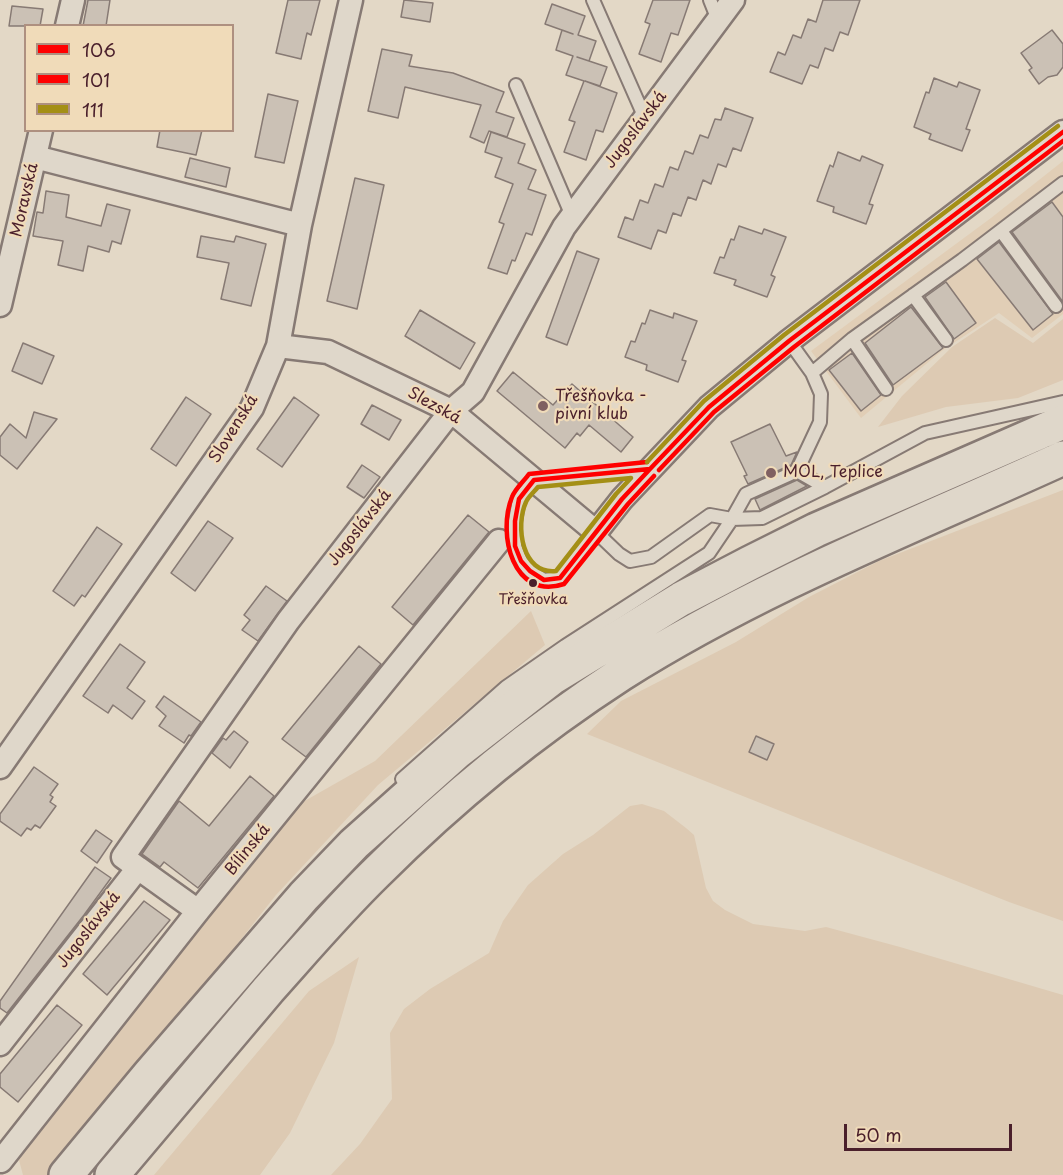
<!DOCTYPE html>
<meta charset="utf-8">
<style>
body{margin:0}
#map{position:relative;width:1063px;height:1175px;overflow:hidden;background:#e3d8c6;font-family:"Playpen Sans",sans-serif}
canvas{display:block}
.legend{position:absolute;left:24px;top:24px;width:210px;height:108px;box-sizing:border-box;background:#f0dbb9;border:2px solid #ae9080;margin:0;padding:8px 10px;list-style:none;font-size:18px;color:#4a1f2b}
.legend li{display:flex;align-items:center;gap:12px;height:30px}
.legend b{width:30px;border:2px solid #ae9080}
.scale{position:absolute;left:844px;top:1124px;width:168px;height:27px;box-sizing:border-box;border:3px solid #4a1f2b;border-top:0;padding-left:8px;font-size:18px;line-height:21px;white-space:nowrap;color:#4a1f2b;-webkit-text-stroke:4px #f0dbb9;paint-order:stroke}
</style>
<div id="map">
<canvas width="1063" height="1175"></canvas>
<ul class="legend">
<li><b style="height:8px;background:#f00"></b>106</li>
<li><b style="height:8px;background:#f00"></b>101</li>
<li><b style="height:8px;background:#a48f16"></b>111</li>
</ul>
<div class="scale">50 m</div>
</div>
<script>
const ctx = document.querySelector('canvas').getContext('2d');
ctx.lineJoin = 'round';
function fill(path, color) {
  ctx.fillStyle = color;
  ctx.fill(path, 'evenodd');
}
function stroke(path, color, width, dash) {
  ctx.strokeStyle = color;
  ctx.lineWidth = width;
  ctx.lineCap = dash ? 'butt' : 'round';
  ctx.setLineDash(dash || []);
  ctx.stroke(path);
}
function label(font, color, halo, rows, align = 'center') {
  ctx.font = font + ' "Playpen Sans",sans-serif';
  ctx.lineWidth = 4.5;
  ctx.setLineDash([]);
  ctx.textBaseline = 'middle';
  ctx.strokeStyle = halo;
  ctx.fillStyle = color;
  for (const [text, x, y, turn = 0] of rows) {
    ctx.save();
    ctx.translate(x, y);
    ctx.rotate((+turn || 0) * Math.PI / 180);
    ctx.textAlign = isNaN(turn) ? turn : align;
    if (halo) ctx.strokeText(text, 0, 0);
    ctx.fillText(text, 0, 0);
    ctx.restore();
  }
}
fill(new Path2D(`
 M1063,161v153l-31,24 -33,-25 -56,37 -82,68 -50,-67 180,-133z`), '#e1ceb6');
fill(new Path2D(`
 M995,318l38,25 30,-24v61l-45,18 -72,9 -68,20 24,-31 50,-49z
 M1063,490v431l-54,-19 -422,-168 34,-33 115,-59 73,-45 70,-36z
 M531,611l14,34 -167,140 -102,110 -98,124 -129,156h-26l-7,-26 278,-342 81,-46z
 M642,804l22,7 22,17 8,7 12,53 7,13 12,9 28,14 52,7 21,-4 74,20 163,48v180h-732l29,-31 32,-45 -2,-66 14,-24 26,-20 59,-36 14,-32 25,-36 35,-31 30,-19 37,-29z
 M359,957l-25,86 -44,90 -30,42h-106l155,-184z`), '#ddcab3');
const building = new Path2D(`
 M88,0h22l-4,26h-23z
 M288,0h32l-9,35 -4,-2 -6,26 -25,-6z
 M404,0l29,3 -3,19 -29,-5z
 M653,0h37l-12,35 -7,-2 -10,29 -22,-8 11,-30 -5,-2z
 M823,0h37l-12,35 -8,-3 -7,19 -8,-3 -7,20 -8,-3 -8,19 -32,-12 8,-20 7,3 8,-20 8,3 7,-19 8,3z
 M552,4l33,12 -7,19 18,6 -7,20 -12,-4 30,10 -7,19 -15,-5 32,12 -14,39 -7,-2 -10,30 -22,-8 11,-30 -6,-2 15,-39 -18,-6 7,-19 -17,-6 6,-20 11,4 -28,-10z
 M12,6l31,3 -3,17h-31z
 M1052,30l11,14v23l-6,8 -9,2 -9,7 -10,-14 3,-2 -11,-15z
 M382,49l30,6 -3,11 44,7 51,19 -8,20 18,6 -7,19 -18,-6 -5,12 -14,-6 11,-32 -76,-18 -7,31 -30,-7z
 M934,78l23,9 2,-5 21,8 -14,39 4,1 -8,21 -33,-12 2,-5 -17,-7 12,-35 3,1z
 M268,94l30,7 -14,62 -29,-6z
 M725,108l28,10 -12,33 -8,-3 -7,19 -8,-3 -7,20 -8,-4 -7,20 -8,-3 -7,19 -8,-3 -7,20 -8,-3 -7,19 -33,-12 7,-20 8,3 7,-20 8,3 7,-19 8,3 7,-20 8,3 7,-19 8,3 7,-19 8,3 7,-19 6,1z
 M160,130h42l-6,25 -39,-8z
 M491,132l34,12 -7,19 18,7 -8,19 18,6 -14,40 -6,-2 -11,28 -3,-1 -5,14 -19,-6 16,-44 -5,-2 14,-38 -18,-7 7,-19 -17,-6z
 M838,152l22,9 2,-5 21,9 -14,39 4,1 -7,19 -33,-12 1,-5 -17,-6 13,-36 3,2z
 M190,158l40,10 -4,19 -41,-10z
 M355,178l29,7 -27,124 -30,-8z
 M46,191l23,4 -3,22 35,9 6,-22 23,6 -9,34 -9,-3 -3,11 -21,-6 -5,25 -25,-6 5,-24 -30,-5 4,-24 6,1z
 M1052,202l11,15v85l-51,-70z
 M739,226l23,8 2,-5 22,8 -15,38 4,2 -8,20 -33,-12 2,-5 -22,-7 6,-16 4,1 7,-19 3,1z
 M201,236l33,6 2,-6 30,8 -15,62 -30,-7 8,-36 -32,-6z
 M999,242l54,72 -20,16 -56,-71z
 M577,251l22,8 -32,86 -21,-8z
 M946,282l30,41 -22,16 -29,-42z
 M911,307l32,41 -50,37 -28,-42z
 M420,310l55,33 -15,26 -55,-33z
 M650,310l23,8 1,-5 23,8 -15,39 4,1 -8,21 -32,-12 1,-5 -22,-8 6,-16 4,1 7,-19 3,1z
 M23,343l31,13 -12,28 -30,-13z
 M852,353l29,42 -20,16 -32,-41z
 M513,372l40,33 19,-21 61,53 -12,15 -32,-27 -9,11 -3,-3 -12,15 -68,-57z
 M186,397l25,17 -35,52 -25,-17z
 M294,397l25,18 -37,52 -25,-18z
 M372,405l29,15 -12,20 -28,-16z
 M34,412l23,7 -40,50 -17,-14v-18l10,-13 16,14z
 M770,424l16,32 11,-4 -6,13 -43,19 -4,-8 3,-1 -16,-33z
 M362,465l18,12 -16,21 -17,-11z
 M797,480l10,6 -47,24 -5,-11z
 M468,515l21,17 -76,93 -21,-18z
 M208,521l25,17 -38,53 -24,-18z
 M97,527l25,17 -37,53 -3,-2 -8,11 -21,-15z
 M266,586l21,15 -29,40 -16,-11 8,-10 -6,-5z
 M120,644l25,18 -18,26 18,13 -13,18 -19,-14 -5,8 -25,-17z
 M359,646l22,18 -75,93 -24,-18z
 M164,696l37,26 -10,14 -2,-1 -5,8 -25,-17 7,-10 -10,-9z
 M234,731l14,11 -18,26 -18,-15 11,-15 3,2z
 M756,736l18,8 -7,16 -18,-8z
 M34,767l24,17 -8,11 3,2 -3,5 6,4 -16,22 -5,-3 -4,5 -4,-2 -6,8 -21,-15v-7z
 M250,776l24,20 -76,92 -34,-26 -4,5 -18,-13 37,-53 30,25z
 M96,830l16,11 -15,22 -16,-12z
 M95,867l16,11 -27,37 -77,98 -7,-5v-7z
 M144,901l26,19 -63,75 -24,-21z
 M57,1005l25,20 -64,77 -18,-15v-13z`);
fill(building, '#cbc1b5');
stroke(building, '#877a74', 1.5);
const lane = new Path2D(`
 M593,0l52,118
 M710,0l8,20
 M516,85l56,131
 M1001,231l55,75
 M913,295l33,45
 M852,339l34,50
 M789,341l23,32 9,21 -1,28 -23,49
 M812,373l40,-34 110,-79 101,-77
 M651,469l-117,11 -15,19 -4,22v25l6,15 9,10 14,9 16,-2 36,-46 23,22 11,7 21,-4 59,-42 22,4 14,-25 51,-23 28,16
 M402,779l104,-92 59,-41 144,-93 23,-34 30,-1 63,-31 100,-54 138,-31`);
const street = new Path2D(`
 M67,26l6,-26
 M35,157l265,68
 M0,305l41,-175
 M278,346l50,6 123,59 145,121 26,-33 87,-92 80,-66 274,-209
 M0,767l252,-359 26,-62 22,-121 51,-225
 M138,868l60,43
 M0,1044l138,-176 -15,-11 165,-236 163,-210 22,-19 91,-165 169,-227
 M1,1161l197,-250 301,-370`);
const highway = new Path2D(`
 M66,1175l83,-100 155,-179 50,-52 103,-92 95,-74 129,-79 69,-36 66,-33 247,-108
 M112,1175c52,-62 104,-124 157,-186 35,-39 69,-79 107,-116 74,-74 157,-142 245,-199 139,-88 293,-148 442,-216`);
stroke(lane, '#877a74', 16);
stroke(street, '#877a74', 27);
stroke(highway, '#877a74', 38);
stroke(lane, '#dfd7ca', 12);
stroke(street, '#dfd7ca', 22);
stroke(highway, '#dfd7ca', 33);
stroke(new Path2D(`
 M650,469l-28,30 -62,79 -16,2 -14,-9 -9,-10 -6,-15v-25l4,-22 15,-19z
 M650,469l59,-62 80,-66 274,-209`), '#f00', 4.5);
stroke(new Path2D(`
 M647,462l-118,12c-5,7 -14,15 -17,23 -15,37 1,104 52,87l64,-80 26,-28
 M659,470l55,-58 80,-65 269,-206`), '#f00', 4.5);
stroke(new Path2D(`
 M647,462l57,-61 80,-66 274,-209
 M631,478l-15,16 -60,77c-34,4 -41,-45 -30,-69 2,-5 8,-10 12,-15z`), '#a48f16', 4.5);
for (const [x, y, r, color] of [
 [543,406,6,"#806061"],
 [771,473,6,"#806061"],
 [533,583,5,"#4a1f2b"]
]) {
  const dot = new Path2D();
  dot.arc(x, y, r, 0, 2 * Math.PI);
  ctx.fillStyle = color;
  ctx.fill(dot);
  stroke(dot, '#f0dbb9', 2);
}
label('14px', '#4a1f2b', '#f0dbb9', [
 ["Třešňovka",533,600]
]);
label('16px', '#4a1f2b', '#f0dbb9', [
 ["Jugoslávská",636,130,-53],
 ["Moravská",25,200,-77],
 ["Slezská",434,406,29],
 ["Slovenská",234,429,-58],
 ["Jugoslávská",360,528,-52],
 ["Bílinská",248,850,-51],
 ["Jugoslávská",89,930,-52]
]);
label('16px', '#4a1f2b', '#f0dbb9', [
 ["Třešňovka -",555,397],
 ["pivní klub",555,415],
 ["MOL, Teplice",783,473]
], 'left');
</script>
